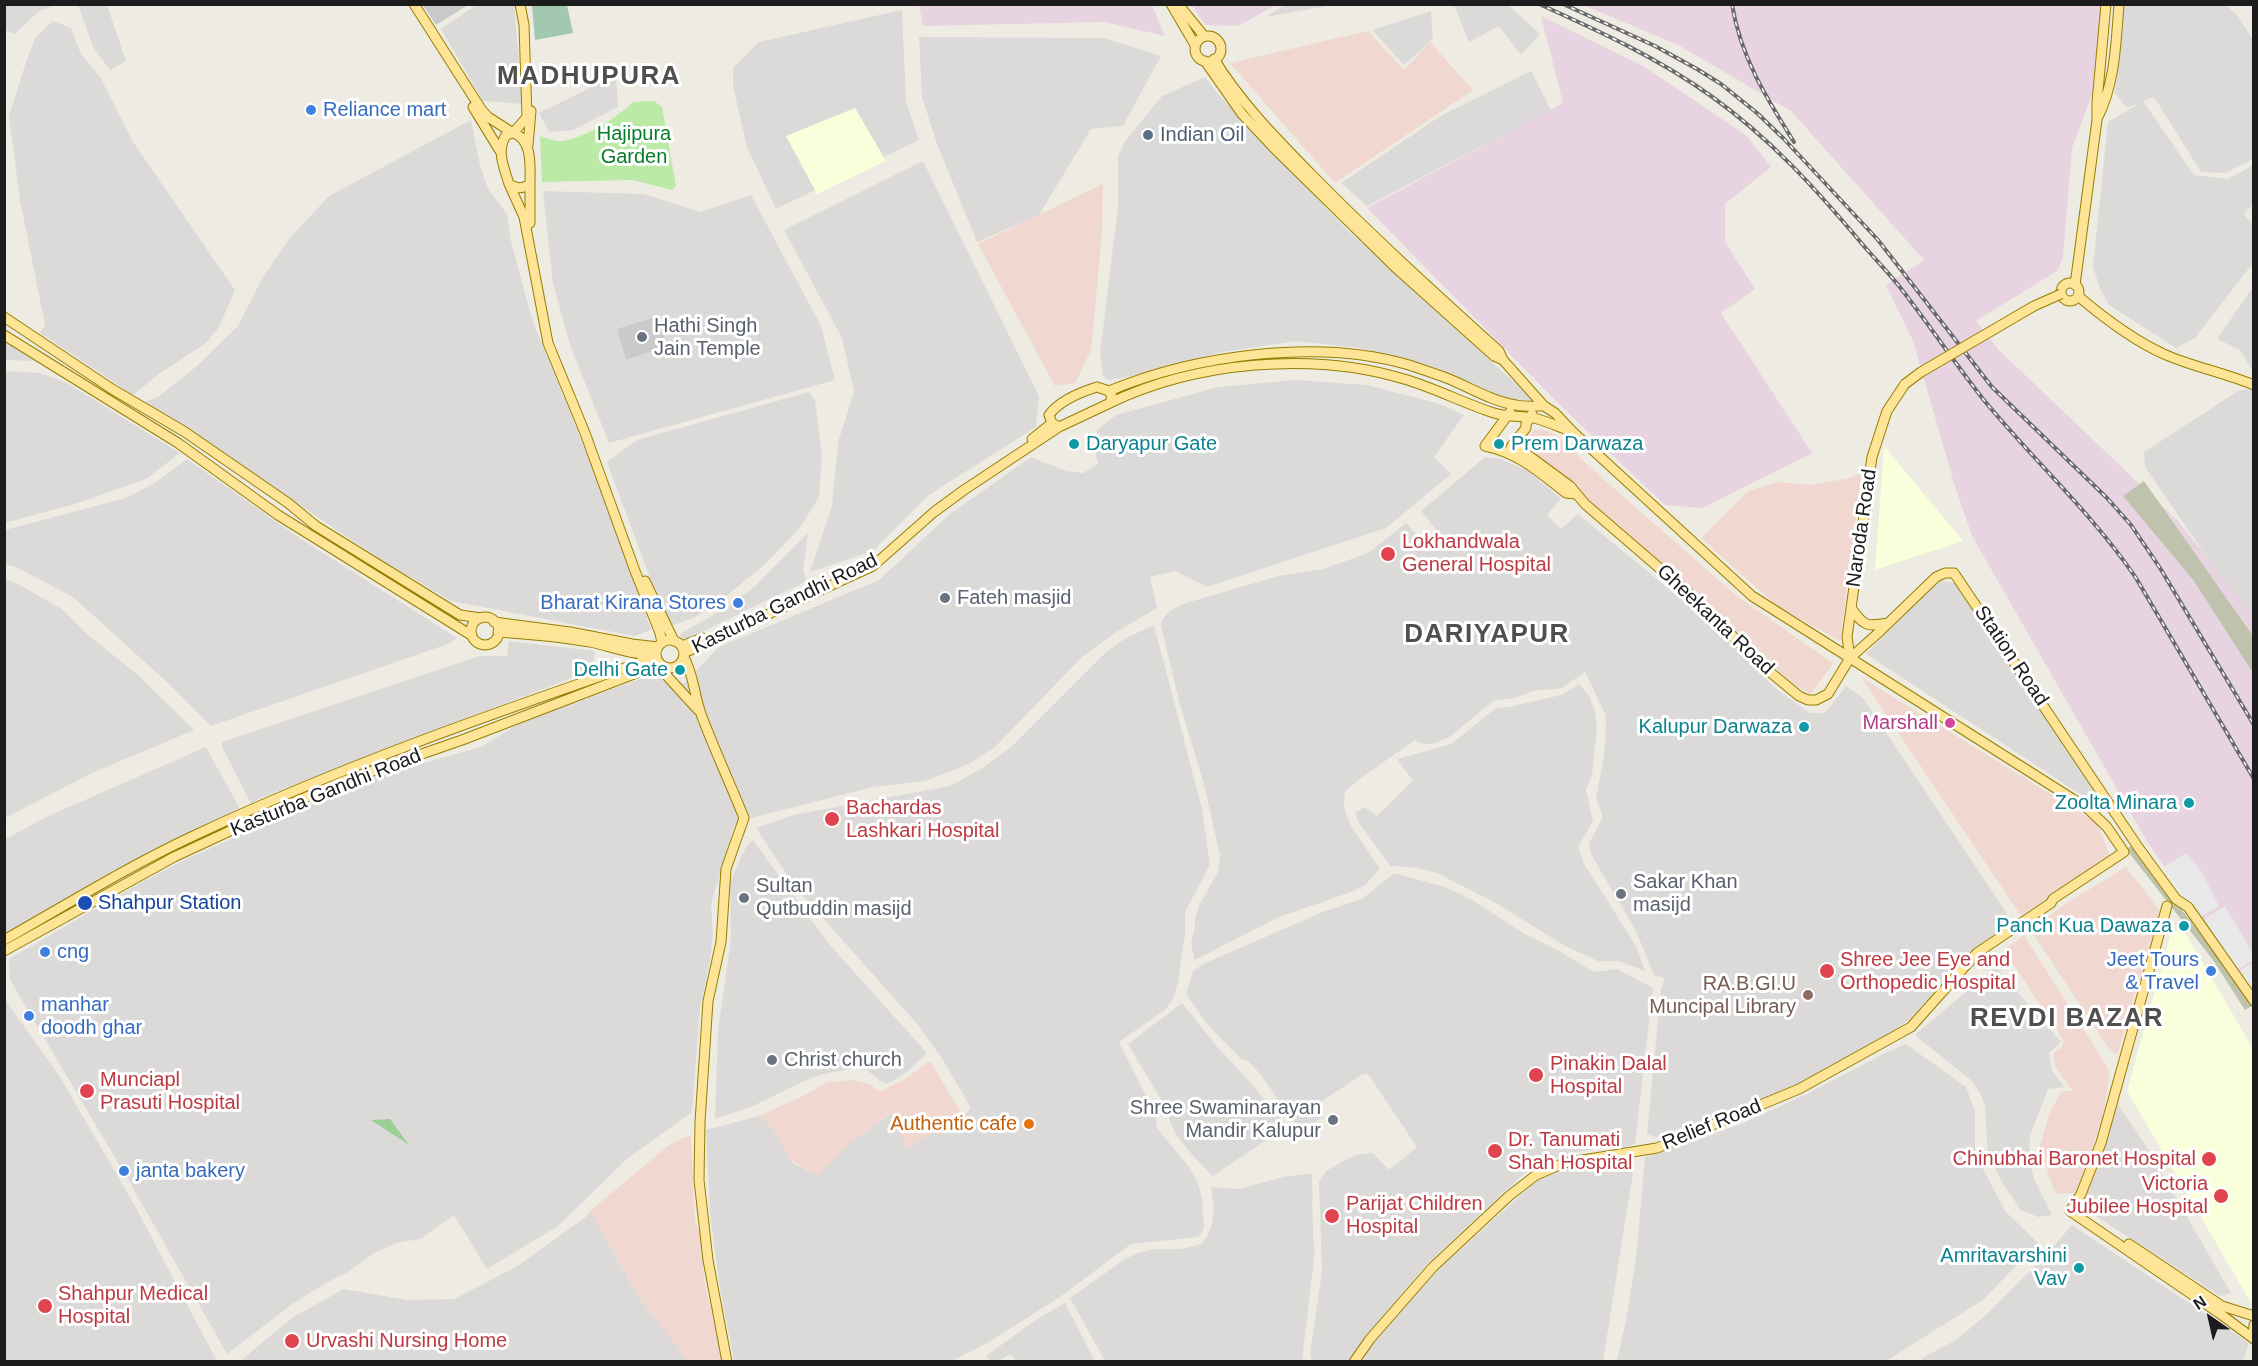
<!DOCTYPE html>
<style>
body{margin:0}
#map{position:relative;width:2258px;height:1366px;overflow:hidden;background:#eeece2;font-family:Helvetica,sans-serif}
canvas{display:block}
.frame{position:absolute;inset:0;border:6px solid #1c1c1c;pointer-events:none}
.north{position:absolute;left:2180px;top:1288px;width:60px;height:60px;-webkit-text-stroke:4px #fff;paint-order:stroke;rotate:326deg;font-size:16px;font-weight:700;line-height:24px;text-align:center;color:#1c1c1c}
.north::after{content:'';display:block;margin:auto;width:21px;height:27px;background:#1c1c1c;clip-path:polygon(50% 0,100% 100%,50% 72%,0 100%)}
</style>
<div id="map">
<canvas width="2258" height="1366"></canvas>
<div class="frame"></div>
<div class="north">N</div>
</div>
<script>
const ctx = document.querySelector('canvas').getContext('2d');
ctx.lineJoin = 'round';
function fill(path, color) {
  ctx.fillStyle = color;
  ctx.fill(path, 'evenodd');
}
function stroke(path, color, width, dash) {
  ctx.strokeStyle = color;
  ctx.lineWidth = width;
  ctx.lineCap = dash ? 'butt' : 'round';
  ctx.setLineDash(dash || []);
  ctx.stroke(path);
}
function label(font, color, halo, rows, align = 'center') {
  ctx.font = font + ' Helvetica,sans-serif';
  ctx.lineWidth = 6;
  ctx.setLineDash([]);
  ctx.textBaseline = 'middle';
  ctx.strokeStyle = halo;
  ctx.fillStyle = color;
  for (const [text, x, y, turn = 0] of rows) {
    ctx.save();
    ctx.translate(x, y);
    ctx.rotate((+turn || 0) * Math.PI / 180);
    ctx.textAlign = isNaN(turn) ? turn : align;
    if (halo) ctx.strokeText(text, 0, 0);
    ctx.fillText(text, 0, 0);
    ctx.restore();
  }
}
fill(new Path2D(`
 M5,4h50v1l-17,7 -23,22 -10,-4z
 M1286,4h47v1l-67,12z
 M78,5h29l19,56 -16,9 -17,-23z
 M476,5h38l9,99 -40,-3 -42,-72z
 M1454,5h54l32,29 -19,21 -22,-29 -30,16z
 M2125,5h101l11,10 16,25v119l-28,14 -24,-1 -47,-75 -11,4 51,74 34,4 25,-14v39l-9,10 9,11v38l-58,75 -19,10 -67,-43 -9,-17 -7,-21 15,-145 32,-19 -13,5 -12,-15z
 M902,10l4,91 13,39 -143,69 -29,-62 -14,-61v-18l26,-26z
 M1431,11l2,28 -29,26 -32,-35z
 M53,21l18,7 10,26 19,23 33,65 102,148 -16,37 -13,16 -47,31 -26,21 -93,-62 5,-8 -25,-125 -11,-84 16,-51 10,-27z
 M919,37l185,1 57,18 -38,70 -32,3 -52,86 -62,27 -40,-98 -15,-47z
 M1531,71l20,39 -184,96 -26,-23 101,-68z
 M616,75l2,32 -45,23 -24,2 -10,-19z
 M1205,77l15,19 126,133 180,164 6,9 -9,4 -87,-38 -77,-20 -63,-7 -73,11 -97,25 -17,3 -6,-4 -3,-22 18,-148v-50l8,-16 36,-44z
 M471,120l9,45 8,24 19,25 4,27 21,78 89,219 30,92 -17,6 -183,-35 -68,-40 -219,-147 -21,-12 14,-4 40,-32 41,-40 25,-49 26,-38 40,-43z
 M923,161l116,235 -3,31 -107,68 -56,56 -63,21 22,-66 6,-64 16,-50 -12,-54 -58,-108z
 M543,191l101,3 56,18 51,-17 70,131 14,54 -226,63 -39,-98 -17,-62z
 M2253,287l1,82 -2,1 -12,-20 -23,-11z
 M5,341l31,20 -31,-1z
 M4,371l36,2 27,10 113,70 -34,26 -71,25 -70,19z
 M1295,380l72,5 73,19 24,11 -30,42 17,17 -65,54 -179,59 -32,-16 -25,6 7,31 -39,23 -36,26 -87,90 -26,17 -44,17 -52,6 -122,31 -17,8 -23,78 2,31 -3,26 -10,47 -8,104 -65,47 -69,67 -71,43 -33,-54 -34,24 -24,4 -22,10 -26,19 -22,11 -32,20 -67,51 -94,-166 -123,-208 -1,-21 108,-63 63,-34 150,-67 50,-20 101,-28 41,-25 132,-48 30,9 35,-36 160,-67 71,-66 81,-57 35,14 17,2 15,-9 -3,-12 2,-22 19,-15 102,-28z
 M2253,388v236l-108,-157 -1,-15 94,-61z
 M809,392l6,8 7,56 -3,41 -20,32 -36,37 -43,35 -25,16 -24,9 -18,-40 -46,-124 30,-22z
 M1485,457l15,2 27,11 34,29 -14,16 14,14 17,-15 138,114 60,61 34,24h15l21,-27 17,12 149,223 -37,27 -65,71 -32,22 -81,45 -141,51 -9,-3 14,-145 4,-11 -11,-3 -18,-44 -45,-77 -2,-10 14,-27 -7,-19 8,-43 2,-28 -1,-13 -20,-42 -23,16 -29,3 -18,7 -22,3 -42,35 -15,7 -9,1 -8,-1 -4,-3 -58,41 -12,11 -1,14 2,8 5,12 29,43 -15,16 -11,6 -75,26 -84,43 -4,-16 4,-16v-10l5,-15 18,-31 2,-16 -16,-72 -24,-79 -19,-79 1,-6 8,-9 13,-7 95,-28 45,-7 45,-16 38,-30 19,21 14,-11 -18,-22z
 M187,459l111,78 159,101 -9,6 -237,82 -42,-42 -96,-87 -55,-29 -13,-4v-34l121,-32 30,-16z
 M808,533l-5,37 4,11 -124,60 -3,-7 49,-28 26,-20z
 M5,579l11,4 46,26 25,25 51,41 56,55 -104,44 -85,44z
 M1938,580l17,3 140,205 -9,10 -220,-144z
 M1154,625l48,184 8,56 -25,47v22l-7,48 -5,17 -8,11 -46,32 36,72 2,14 32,39 9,16 4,17 2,28 -5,9 -68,7 -71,53 -71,45 -37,19h-218l-14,-72 -10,-75 -4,-84 53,-14 11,9 22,37 25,14 33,-33 41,-30 16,35 42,-26 14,-6 8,-8 -28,-48 -25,-35 -123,-138 -39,-59 37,-13 157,-29 31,-17 30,-22 94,-94 19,-14z
 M509,641l86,10 -3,19 -334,129 -7,5 -29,-57v-5l257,-86h28z
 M1579,684l10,12 6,15 2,18 -5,46 -6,15 7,31 -15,26 6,17 52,82 9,25 -27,-10h-20l-33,-15 -69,-43 -59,-30 -21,-5 -21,-2 -4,1 -32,-44 -4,-10 10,-6 12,9 36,-35 -16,-22 54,-15 45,-36 13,-1 52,-12z
 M206,747l34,62 -128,62 -107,64 -1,-95 42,-23z
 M753,840l76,104 98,109 -20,19 -20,12 -7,-3 -13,-11 -10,-2 -34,6 -19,7 -51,25 -38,13 3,-89 13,-91 -1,-57 16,-35z
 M1394,873l54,15 26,13 49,32 38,19 33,20 23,-3 36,19 -18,156 -12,3h-18l-39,7 -39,17 -98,91 -64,76 -16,23h-37l-2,-6 12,-83 -3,-90 7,-11 29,-16 18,-2 16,17 28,-23 -49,-73h-5l-44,29 -2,3 7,11 -24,14 -39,-56 -13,-14 -7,-2 -33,-34 -22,-31 7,-23 10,-7 122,-53 37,-12z
 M1996,967l65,75 -12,11 3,17 12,17 -16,2 -18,47 -1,26 6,19 17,34 -14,2 -17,-7 -16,-23 -17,-31 -3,-50 -5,-13 -8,-12 -56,-45 1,-3z
 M4,998l56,79 75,129 82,155h-212z
 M1182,1003l37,46 30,32 38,45 -74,50 -20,-20 -17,-21 -17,-39 -31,-52z
 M1906,1044l60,43 9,24v43l31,58 32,31 -55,57 -97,61h-269l9,-41 10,-62 9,-101 61,-20 39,-15 62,-28 80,-42z
 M2117,1103l28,41 86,149 -11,3 -140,-90z
 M1635,1160l-32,201 -240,1 7,-15 21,-26 49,-53 89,-80 18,-14 15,-6z
 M1305,1174h7l1,62 2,14 -13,111h-197l-35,-63 55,-39 13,-6 17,-4h27l19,-5 7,-9 4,-12 2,-13 -3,-23 28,2 44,-12z
 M590,1211l47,83 52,67 -450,1 54,-45 51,-28 63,11 47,-1 62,-32 71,-51z
 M2072,1225l177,118 -6,18h-320l-1,-3 34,-18 30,-25 63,-63z
 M1065,1303l30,58h-79l-5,-7 -13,7h-8l-4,-5 51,-37z`), '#dbdad9');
fill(new Path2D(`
 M1368,31l36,39 26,-28 43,48 -138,93 -105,-120z
 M1103,184l-1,50 -11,116 -16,33 -20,3 -77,-142z
 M1534,430h10l14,6 35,34 145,127 95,66 -22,31 -18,-10 -93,-88 -145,-122 -27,-26 1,-10z
 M1862,472l-22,169 -63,-35 -76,-68 47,-47 29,-9 34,3 39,-7z
 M1861,677l236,146 13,33 -89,60z
 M2126,867l34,44 -43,144 -9,-8 -78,-118 40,-28z
 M2024,935l84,133 1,11 -6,37 -25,77 -22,1 -6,-15 -10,-33 10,-34 12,-21h11l-18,-25 -2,-12 8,-6 3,-7 -60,-91z
 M930,1061l33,55 -14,6 -42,27 -17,-36 -40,30 -33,33 -27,-17 -20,-34 -11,-9 46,-21 23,-13 24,-2 18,4 9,8 26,-13z
 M691,1136l4,85 12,28 -5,5 2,26 19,81h-34l-5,-4 -47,-64 -47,-82 78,-65 14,-8z`), '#f0d7d0');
fill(new Path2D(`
 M919,5h233l13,31 -61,-14 -181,4z
 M1192,5h84l-38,21 -33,-1z
 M1583,5h522l-10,81 -23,62 -9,110 -6,13 -81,50 23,29 178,170 76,94v382l-105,-153 -176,-307 -18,-53 -41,-142 -27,-56 38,-25 -133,-149 -113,-66z
 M1541,16l104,51 102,69 24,31 -46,37v38l30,47 -34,24 91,140 -110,55 -37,-3 -103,-98 -195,-199 196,-105z`), '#e8d3e0');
fill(new Path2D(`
 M855,108l31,53 -69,33 -31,-58z
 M1884,446l79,95 -88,29z
 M2172,929l14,5 67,115v257l-126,-215z`), '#f8ffda');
fill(new Path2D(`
 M423,5h45l-32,20z
 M658,316l9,30 -41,14 -9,-31z`), '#cacaca');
fill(new Path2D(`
 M2144,481l109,155v37l-59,-92 -71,-85z
 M2133,845l102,135 17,26 -7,4 -32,-50 -87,-111z`), '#bfc3ad');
fill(new Path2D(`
 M654,101l8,6 14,79 -4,4 -40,-10 -90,2 -2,-46c7,2 16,6 23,5 23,-4 54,-23 70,-39z`), '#bbeaa6');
fill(new Path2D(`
 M390,1119l19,26 -38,-25z`), '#9ccf95');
fill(new Path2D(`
 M532,5h35l6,28 -38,7z`), '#a2c8af');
fill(new Path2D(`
 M2186,853l16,19 17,34 -20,12 -36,-51z
 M2225,906l28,47v7l-15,10 -34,-51z
 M2253,962v34l-15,-24z`), '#e8e8e8');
const major = new Path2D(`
 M414,4l67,105 7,8 25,16 14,-16 -3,-92 -4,-21
 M1171,4l24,41
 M1178,4l26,32
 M1195 49a13 13 0 1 1 26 0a13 13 0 1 1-26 0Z
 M1214,59c27,44 62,79 98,116 60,61 123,118 187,176l4,9 41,46 11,7 18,19
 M1205,61l37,53 32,34 123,121 97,87 9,4
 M473,107l27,44
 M2097,119c18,-34 19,-76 22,-115
 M513,133c20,6 17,34 17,51 -8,5 -12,5 -21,0 -5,-17 -13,-33 -3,-49z
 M528,145l3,-34
 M509,184l15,33 24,126 37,90 50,138 25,62 2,10
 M530,184v39
 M2061 292a9 9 0 1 1 18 0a9 9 0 1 1-18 0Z
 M2075,285l22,-165v-18l9,-98
 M2078,296c26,22 56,45 88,59 28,12 59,18 88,30
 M4,317l108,72 73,43 103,71 28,23 144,89 21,3
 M4,335l174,108 100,72 193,120
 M1097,387l12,4 3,6 -2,6 -51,24 -7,-4 -3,-8c10,-14 32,-23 48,-28z
 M1109,391c86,-36 210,-53 300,-26 12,4 24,8 35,12 24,9 46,24 72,28 9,2 19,1 28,1
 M1110,403c85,-41 203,-52 294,-24 31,9 59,24 90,34 13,4 27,3 40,5 13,3 27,10 39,14l179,164 335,212 20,19 17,25 -71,47 -2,4 -74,50 -66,74 -112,62 -142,59 -93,15 -28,12 -27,21 -76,71 -63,72 -16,23
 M1510,412l-25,34c34,7 54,26 81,47l9,1
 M1032,439l20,-16
 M1513,444l57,42 15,18 108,93 71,70 35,29 9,4h8l12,-6 22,-36 27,-24 59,-57 9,-4h9l184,274 38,52 12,8 66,94
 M1511,447l15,-19v-4l6,-10
 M645,581l29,60
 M1851,608c13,18 15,19 37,15
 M471 631a14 14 0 1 1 28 0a14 14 0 1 1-28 0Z
 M494,622l76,10 62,12 26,3
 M498,632c31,2 62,5 92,10 23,5 40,13 64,12
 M656 654a14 14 0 1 1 28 0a14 14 0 1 1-28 0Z
 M682,646l20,-8
 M684,653l189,-87 61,-54 30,-22 95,-63
 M684,657c10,19 10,37 17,57 13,35 29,69 43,104l-18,51 -5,73 -13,59 -8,121 -1,58 9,80 19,102
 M1850,658l-3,-21 25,-180 15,-46 18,-27
 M664,667l3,9 31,34
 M2167,906l-66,237 -20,51 -11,17 149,102 35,26
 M4,940c62,-35 123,-73 187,-103 150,-71 309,-126 465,-180
 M4,951l170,-94 86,-40 84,-36 118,-41 198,-76
 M2129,1244l93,62 32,10
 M2253,1338l1,-13`);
stroke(major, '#957e00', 11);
stroke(major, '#fee497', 9);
const rail = new Path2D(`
 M1539,4c60,27 119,54 172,92 59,42 106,94 152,149 12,14 25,27 36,41 29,37 55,76 84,113 50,61 109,114 153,179l118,201
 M1563,4l92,42 42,23 24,15 36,29 27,26 94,101 114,147 115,111 24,27 29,43 94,157
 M1732,4c8,52 35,95 62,138`);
stroke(rail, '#6a6a6a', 4);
stroke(rail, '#fff', 1.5, [4.5]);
const majorBridge = new Path2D(`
 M1905,384l16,-12 113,-66 27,-12`);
stroke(majorBridge, '#957e00', 11, []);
stroke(majorBridge, '#fee497', 9);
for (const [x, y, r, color] of [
 [311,110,6,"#3f7fe0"],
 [1148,135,6,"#5c6f8a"],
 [642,337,6,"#6b7280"],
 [1074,444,6,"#0f9aa8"],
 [1499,444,6,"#0f9aa8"],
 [1388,554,8,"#e0444e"],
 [945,598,6,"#6b7280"],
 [738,603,6,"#3f7fe0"],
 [680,670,6,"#0f9aa8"],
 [1950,723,6,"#d1479c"],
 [1804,727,6,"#0f9aa8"],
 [2189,803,6,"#0f9aa8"],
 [832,819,8,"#e0444e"],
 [1621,894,6,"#6b7280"],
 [744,898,6,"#6b7280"],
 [85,903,8,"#1a4fb4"],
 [2184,926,6,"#0f9aa8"],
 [45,952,6,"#3f7fe0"],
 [1827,971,8,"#e0444e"],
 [2211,971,6,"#3f7fe0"],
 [1808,995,6,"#8d6e63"],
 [29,1016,6,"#3f7fe0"],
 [772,1060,6,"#6b7280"],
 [1536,1075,8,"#e0444e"],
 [87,1091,8,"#e0444e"],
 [1333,1120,6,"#6b7280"],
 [1029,1124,6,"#e8710a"],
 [1495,1151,8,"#e0444e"],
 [2209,1159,8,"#e0444e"],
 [124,1171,6,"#3f7fe0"],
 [2221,1196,8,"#e0444e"],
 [1332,1216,8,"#e0444e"],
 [2079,1268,6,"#0f9aa8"],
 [45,1306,8,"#e0444e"],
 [292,1341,8,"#e0444e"]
]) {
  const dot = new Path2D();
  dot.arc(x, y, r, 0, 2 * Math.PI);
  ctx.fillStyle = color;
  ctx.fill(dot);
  stroke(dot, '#fff', 2);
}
label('20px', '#366cbe', '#fff', [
 ["Reliance mart",323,110],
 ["Bharat Kirana Stores",726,603,"right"],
 ["cng",57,952],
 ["Jeet Tours",2199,960,"right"],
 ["& Travel",2199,983,"right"],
 ["manhar",41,1005],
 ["doodh ghar",41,1028],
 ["janta bakery",136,1171]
], 'left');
label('20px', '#087d27', '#fff', [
 ["Hajipura",634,134],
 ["Garden",634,157]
]);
label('20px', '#4e5e75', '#fff', [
 ["Indian Oil",1160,135]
], 'left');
label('20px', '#5b616d', '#fff', [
 ["Hathi Singh",654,326],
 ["Jain Temple",654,349],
 ["Fateh masjid",957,598],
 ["Sakar Khan",1633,882],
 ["masijd",1633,905],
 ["Sultan",756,886],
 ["Qutbuddin masijd",756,909],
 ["Christ church",784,1060],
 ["Shree Swaminarayan",1321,1108,"right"],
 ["Mandir Kalupur",1321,1131,"right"]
], 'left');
label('20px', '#0d838f', '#fff', [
 ["Daryapur Gate",1086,444,"left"],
 ["Prem Darwaza",1511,444,"left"],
 ["Delhi Gate",668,670],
 ["Kalupur Darwaza",1792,727],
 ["Zoolta Minara",2177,803],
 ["Panch Kua Dawaza",2172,926],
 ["Amritavarshini",2067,1256],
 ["Vav",2067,1279]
], 'right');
label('20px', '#1c1c1c', '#fff', [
 ["Naroda Road",1862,528,-82],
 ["Kasturba Gandhi Road",785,604,-26],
 ["Gheekanta Road",1715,620,43],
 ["Station Road",2011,656,56],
 ["Kasturba Gandhi Road",326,793,-22],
 ["Relief Road",1712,1125,-22]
]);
label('20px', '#be3a42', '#fff', [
 ["Lokhandwala",1402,542],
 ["General Hospital",1402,565],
 ["Bachardas",846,808],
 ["Lashkari Hospital",846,831],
 ["Shree Jee Eye and",1840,960],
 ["Orthopedic Hospital",1840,983],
 ["Pinakin Dalal",1550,1064],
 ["Hospital",1550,1087],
 ["Munciapl",100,1080],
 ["Prasuti Hospital",100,1103],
 ["Dr. Tanumati",1508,1140],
 ["Shah Hospital",1508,1163],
 ["Chinubhai Baronet Hospital",2196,1159,"right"],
 ["Victoria",2208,1184,"right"],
 ["Jubilee Hospital",2208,1207,"right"],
 ["Parijat Children",1346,1204],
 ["Hospital",1346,1227],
 ["Shahpur Medical",58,1294],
 ["Hospital",58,1317],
 ["Urvashi Nursing Home",306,1341]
], 'left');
label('20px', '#b23c85', '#fff', [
 ["Marshall",1938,723]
], 'right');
label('20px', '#164399', '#fff', [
 ["Shahpur Station",98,903]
], 'left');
label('20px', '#785e54', '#fff', [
 ["RA.B.GI.U",1796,984],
 ["Muncipal Library",1796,1007]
], 'right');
label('20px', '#c56008', '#fff', [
 ["Authentic cafe",1017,1124]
], 'right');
ctx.letterSpacing = '1.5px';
label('bold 26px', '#4f4f4f', '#fff', [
 ["MADHUPURA",589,77],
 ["DARIYAPUR",1487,635],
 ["REVDI BAZAR",2067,1019]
]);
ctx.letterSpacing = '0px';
</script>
